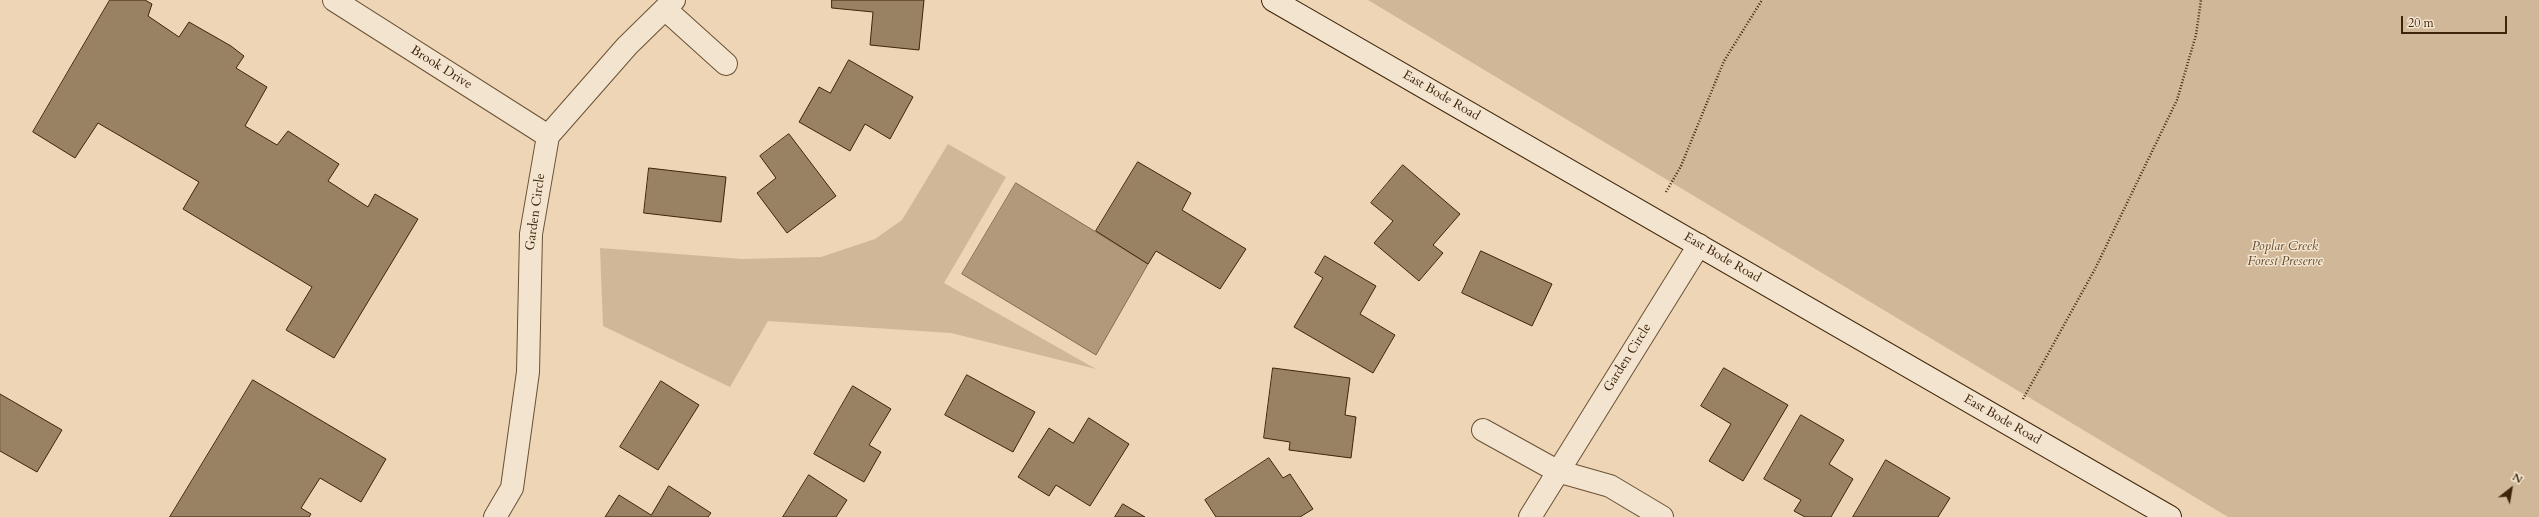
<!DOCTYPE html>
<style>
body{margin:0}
#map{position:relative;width:2539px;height:517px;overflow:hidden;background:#edd5b5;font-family:Cardo,serif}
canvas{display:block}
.north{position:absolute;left:2491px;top:469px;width:40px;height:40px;-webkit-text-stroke:3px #f3e4cf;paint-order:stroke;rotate:31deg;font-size:11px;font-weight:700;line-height:16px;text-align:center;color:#3e250a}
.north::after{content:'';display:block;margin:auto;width:14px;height:18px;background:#3e250a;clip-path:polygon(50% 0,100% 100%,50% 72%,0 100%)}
.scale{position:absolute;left:2401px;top:16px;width:106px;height:18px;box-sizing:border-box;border:2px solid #3e250a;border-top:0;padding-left:5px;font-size:12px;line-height:14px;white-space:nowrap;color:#3e250a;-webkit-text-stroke:3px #f3e4cf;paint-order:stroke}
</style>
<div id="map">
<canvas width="2539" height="517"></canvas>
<div class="north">N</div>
<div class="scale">20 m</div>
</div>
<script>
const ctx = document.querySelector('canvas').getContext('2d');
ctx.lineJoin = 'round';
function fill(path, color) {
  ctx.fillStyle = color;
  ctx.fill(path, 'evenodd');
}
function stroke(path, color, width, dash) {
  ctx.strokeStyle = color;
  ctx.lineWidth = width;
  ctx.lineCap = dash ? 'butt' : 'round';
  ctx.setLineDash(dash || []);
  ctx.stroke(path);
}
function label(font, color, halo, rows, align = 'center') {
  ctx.font = font + ' Cardo,serif';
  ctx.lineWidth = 3;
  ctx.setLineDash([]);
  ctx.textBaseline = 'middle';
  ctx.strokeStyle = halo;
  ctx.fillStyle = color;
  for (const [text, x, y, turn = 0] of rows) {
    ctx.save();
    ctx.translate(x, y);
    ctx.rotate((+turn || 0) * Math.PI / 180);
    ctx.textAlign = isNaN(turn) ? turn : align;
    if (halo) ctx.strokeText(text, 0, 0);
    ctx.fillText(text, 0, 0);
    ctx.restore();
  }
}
fill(new Path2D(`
 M1368,0h1171v517h-311z
 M948,144l58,33 -62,106 152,86 -145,-36 -183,-12 -38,66 -127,-61 -3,-78 142,11 79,-2 54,-18 27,-19z`), '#cfb798');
const water = new Path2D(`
 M1016,183l132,81 -52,91 -134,-81z`);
fill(water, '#b2997b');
stroke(water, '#846b4e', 1);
const building = new Path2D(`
 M110,0h35l7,4 -4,12 31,21 10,-15 42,24 13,10 -8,12 31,19 -22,39 32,19 11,-14 51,33 -11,17 40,26 7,-13 43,25 -84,139 -48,-28 26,-43 -129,-78 16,-27 -101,-59 -23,35 -42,-26z
 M832,0h92l-5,50 -49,-5 3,-33 -41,-4z
 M849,60l64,37 -23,42 -25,-15 -15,27 -51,-29 20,-35 11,6z
 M789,134l47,62 -49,37 -30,-40 19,-15 -16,-22z
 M1138,162l53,31 -9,17 64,39 -26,40 -64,-38 -8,13 -52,-33z
 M1403,165l57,49 -27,31 10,8 -24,28 -45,-38 19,-22 -22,-18z
 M649,168l77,9 -5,45 -77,-9z
 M1481,251l71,33 -20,42 -70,-33z
 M1325,256l51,30 -16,28 35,21 -22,38 -79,-46 29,-49 -8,-5z
 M1273,368l77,10 -5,37 11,2 -5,41 -62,-8 1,-8 -26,-4z
 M1724,368l64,37 -45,76 -34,-20 22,-37 -30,-18z
 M967,375l68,37 -22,40 -68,-37z
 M253,380l133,79 -25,43 -41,-24 -19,30 10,6 -2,3h-139z
 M661,381l38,24 -41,65 -38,-23z
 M853,386l38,23 -22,36 12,7 -17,30 -50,-28z
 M0,394l62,36 -25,42 -37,-21z
 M1801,415l43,25 -15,24 24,15 -22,38h-26l-11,-6 7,-11 -37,-21z
 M1089,418l40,26 -39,62 -34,-21 -7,11 -31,-19 31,-49 24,15z
 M1269,458l14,20 7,-4 23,35 -13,8h-84l-11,-17z
 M1886,460l64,38 -12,19h-85z
 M809,475l38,25 -11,17h-53z
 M669,486l42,27 -3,4h-103l14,-22 32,20z
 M1123,504l22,13h-30z`);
fill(building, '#998163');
stroke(building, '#3e250a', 1);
const street = new Path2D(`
 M334,0l214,136
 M665,9l61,55
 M1483,430l74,41 53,15 52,31
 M495,517l17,-29 16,-116 3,-138 17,-98 79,-90 47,-46
 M1530,517l169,-272`);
const secondary = new Path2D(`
 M1273,0l897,517`);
stroke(street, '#6a5135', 24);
stroke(secondary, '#3e250a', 24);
stroke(new Path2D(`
 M1666,192l15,-26 43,-105 38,-61
 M2023,399l72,-130 82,-169 19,-65 5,-35`), '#3e250a', 2.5, [1, 2]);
stroke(street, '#f3e4cf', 22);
stroke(secondary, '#f3e4cf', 22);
label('13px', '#3e250a', '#f3e4cf', [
 ["Brook Drive",441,68,32],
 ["East Bode Road",1441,96,30],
 ["Garden Circle",536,212,-82],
 ["East Bode Road",1722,258,30],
 ["Garden Circle",1628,358,-58],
 ["East Bode Road",2002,420,30]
]);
label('italic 13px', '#624a2e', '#f3e4cf', [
 ["Poplar Creek",2285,247],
 ["Forest Preserve",2285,262]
]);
</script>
